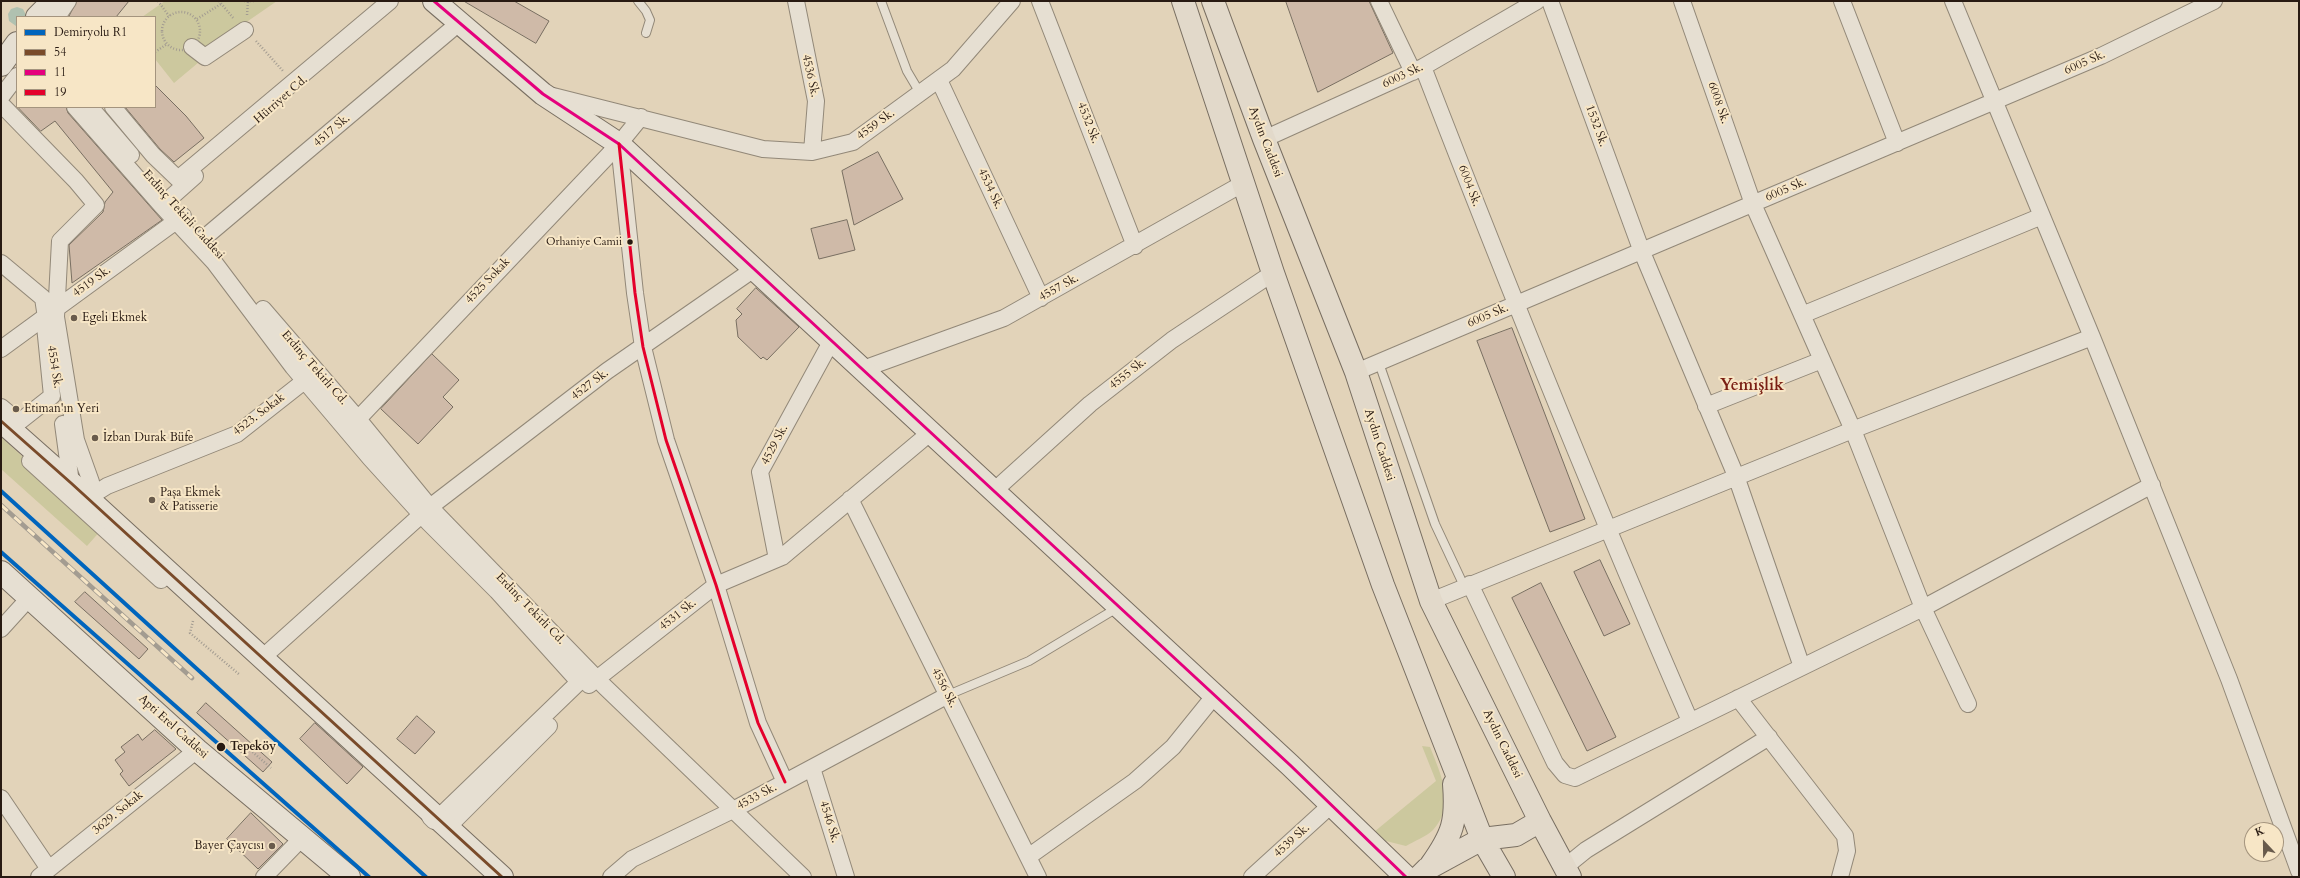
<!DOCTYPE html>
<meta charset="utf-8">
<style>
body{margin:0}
#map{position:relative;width:2300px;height:878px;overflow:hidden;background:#e2d3b9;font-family:Cardo,serif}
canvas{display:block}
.frame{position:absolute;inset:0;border:2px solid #281a12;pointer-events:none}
.legend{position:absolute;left:16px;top:16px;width:140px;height:92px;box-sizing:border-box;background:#f7e6c6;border:1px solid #a4947e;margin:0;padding:5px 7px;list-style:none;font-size:12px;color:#281a12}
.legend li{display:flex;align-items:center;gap:8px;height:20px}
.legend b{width:20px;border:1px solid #a4947e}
.north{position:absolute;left:2244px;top:822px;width:40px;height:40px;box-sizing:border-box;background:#f7e6c6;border:1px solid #a4947e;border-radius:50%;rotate:338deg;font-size:11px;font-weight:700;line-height:16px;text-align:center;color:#281a12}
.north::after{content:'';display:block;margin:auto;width:14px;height:18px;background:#695b4c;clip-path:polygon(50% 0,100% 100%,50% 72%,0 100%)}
</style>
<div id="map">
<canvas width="2300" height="878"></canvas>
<div class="frame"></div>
<ul class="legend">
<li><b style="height:5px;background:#0065bd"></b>Demiryolu R1</li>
<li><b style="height:5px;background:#7a4b2a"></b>54</li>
<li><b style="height:5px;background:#e5007d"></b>11</li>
<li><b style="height:5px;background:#e4002b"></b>19</li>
</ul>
<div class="north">K</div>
</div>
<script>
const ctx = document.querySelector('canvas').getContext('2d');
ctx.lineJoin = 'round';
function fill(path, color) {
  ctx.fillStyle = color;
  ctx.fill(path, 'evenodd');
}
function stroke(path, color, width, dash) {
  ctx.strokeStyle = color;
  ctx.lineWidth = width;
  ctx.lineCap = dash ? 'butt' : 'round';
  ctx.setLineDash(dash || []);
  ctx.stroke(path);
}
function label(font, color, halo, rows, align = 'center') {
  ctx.font = font + ' Cardo,serif';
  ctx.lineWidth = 4;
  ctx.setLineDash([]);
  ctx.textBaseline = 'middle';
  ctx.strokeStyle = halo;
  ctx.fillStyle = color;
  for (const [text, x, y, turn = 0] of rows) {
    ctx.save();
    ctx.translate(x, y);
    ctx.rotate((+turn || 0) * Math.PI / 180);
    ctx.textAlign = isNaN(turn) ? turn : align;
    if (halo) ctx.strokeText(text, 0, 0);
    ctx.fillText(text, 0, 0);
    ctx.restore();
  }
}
fill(new Path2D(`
 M165,1h112l-29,20 -74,62 -19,-24v-42h-13z
 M2,438l100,91 -15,17 -86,-77z
 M1422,746l8,1c11,28 26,58 3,83 -7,7 -19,11 -27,16l-20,-5 -12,-9 62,-51z`), '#ccc89e');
fill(new Path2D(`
 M17,7l6,2 4,8h-10l-1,9 -7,-5 -1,-7 3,-5z`), '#b0c1b0');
const building = new Path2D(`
 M77,1h52l-13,16h-47z
 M464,1h50l35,20 -13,22z
 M1286,1h83l24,52 -75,39z
 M155,85l31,31 18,22 -30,24 -14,-13 -35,-42h30z
 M18,107h48l2,6 94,107 -90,63 -3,-38 34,-33 2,-10 8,-10 -58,-71 -14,10z
 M878,152l25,47 -49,26 -12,-54z
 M847,220l8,30 -36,9 -8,-30z
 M756,288l43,39 -32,33 -4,-3 -2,2 -23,-22 -2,-17 6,-6 -5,-5z
 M1512,328l73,191 -35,13 -73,-191z
 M432,354l27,26 -16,17 10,10 -35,37 -37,-35z
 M1600,560l30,64 -26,12 -30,-64z
 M1541,583l75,154 -29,14 -75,-153z
 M85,592l63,57 -9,10 -64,-57z
 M206,703l66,59 -9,10 -66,-59z
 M417,716l18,16 -20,22 -18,-15z
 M315,723l48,44 -16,17 -47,-45z
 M155,730l21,19 -47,37 -9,-12 3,-3 -8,-11 10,-8 -4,-5 17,-13 4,6z
 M251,813l32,31 -25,25 -31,-30z`);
fill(building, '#cfbaa8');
stroke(building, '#786e61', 1);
const lane = new Path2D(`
 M638,1l8,10 4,9 -4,13
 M881,1l26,70 13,22
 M1379,363l56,161 29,62
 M948,695l81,-34 88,-53`);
const street = new Path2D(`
 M796,1l20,100 -4,51
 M1040,1l95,245
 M1379,1l34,71
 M1550,1l92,251 94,224 66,191
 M1682,1l71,203 100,226 70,178 45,96
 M1842,1l55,142
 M1953,1l139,336 137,342 70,192
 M57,17l11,-16
 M192,47l13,10 40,-27
 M1423,67c85,220 173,438 267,654
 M939,80l102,218
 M553,96l210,53 49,3 41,-10 100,-73 59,-68
 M1,97l16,-21
 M1,104l75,77 20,24 -36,36 -4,76 20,123 15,42 -13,21
 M75,107l86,98 53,57 79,105 77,91 59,65 68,68 82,91 -142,137 -3,2 -4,-4
 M90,107l41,48
 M113,107l40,48 25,24 212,-178
 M1264,139l159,-72 114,-66
 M619,144l16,149 8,54 23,93 50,145 42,138 27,59
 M168,200l27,-24
 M204,238l255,-215
 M1,263l42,35 5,33
 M263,309l95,110 72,88 174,179 199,191
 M1802,315l240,-99
 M1,349l182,-133
 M863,369l141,-51 240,-135
 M1356,372l745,-316 113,-55
 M1706,406l116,-46
 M1,407l18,15 33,-26 -7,-70 4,-1
 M358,419l261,-275 22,-27
 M63,424l8,59
 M30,461l131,119
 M995,490l95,-86 82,-64 101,-67
 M88,498l19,-12 130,-52 75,-59
 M850,499l188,378
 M777,559l-17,-87 72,-132
 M1470,584l85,179 10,12 10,3 348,-170 229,-123
 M1431,601l429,-174 232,-90
 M1,629l29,-32
 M262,658l168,-151 177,-136 147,-102
 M589,685l127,-100 66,-28 149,-125
 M1738,698l107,138 2,15 -7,26
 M812,768l34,109
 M1,798l48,71
 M447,828l102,-102
 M1028,857l107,-76 38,-34 42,-52
 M1565,867l21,-17 183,-113
 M39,877l158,-127
 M264,877l38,-39
 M611,877l21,-18 101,-49 215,-115
 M1252,877l79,-72`);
const secondary = new Path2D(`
 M434,1l109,93 76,50 671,621 116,112
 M37,17l16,-16
 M1,65l16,-22
 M1,421l70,62 431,394
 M1,572l196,178 152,127`);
const highway = new Path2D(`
 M1183,1l90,272 110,312 99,254 22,38
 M1213,1l51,138 92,233 75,229 109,220 30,56
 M1431,865c22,-31 26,-44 23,-81
 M1419,877l8,-8 55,-30 34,-4 24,-14`);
stroke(lane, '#928878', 10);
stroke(street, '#928878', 18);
stroke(secondary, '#786e61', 24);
stroke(highway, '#786e61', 24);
stroke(new Path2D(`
 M158,1l11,15
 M219,1l15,18
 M244,1h11
 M162 31a19 19 0 1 1 38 0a19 19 0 1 1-38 0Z
 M247,15l1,-13
 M197,19l24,-15
 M256,41l27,30
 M155,52l12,-8
 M193,621l-3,12 50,42
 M248,748l23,20`), '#a39c91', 2.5, [1, 2]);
stroke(lane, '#e6dfd2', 8);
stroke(street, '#e6dfd2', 16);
stroke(secondary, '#e6dfd2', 22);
stroke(highway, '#e2d9ca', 22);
const rail = new Path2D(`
 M1,505l191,173`);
stroke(rail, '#a39c91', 4.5);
stroke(rail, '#f7e6c6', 3, [9]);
stroke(new Path2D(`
 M1,421l70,62 431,394`), '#7a4b2a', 3);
stroke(new Path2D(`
 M434,1l109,93 76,50 671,621 116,112`), '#e5007d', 3);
stroke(new Path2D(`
 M619,144l16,149 8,54 23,93 50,145 42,138 27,59`), '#e4002b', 3);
stroke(new Path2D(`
 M1,491l425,386
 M1,552l368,325`), '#0065bd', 4);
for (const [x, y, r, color] of [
 [630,242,3.5,"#281a12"],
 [74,318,4,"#695b4c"],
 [16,409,4,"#695b4c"],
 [95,438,4,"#695b4c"],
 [152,500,4,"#695b4c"],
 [221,747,5,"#281a12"],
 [272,846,4,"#695b4c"]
]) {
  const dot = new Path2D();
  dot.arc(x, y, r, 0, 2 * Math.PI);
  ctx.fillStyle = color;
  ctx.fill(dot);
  stroke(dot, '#f7e6c6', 1.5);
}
label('11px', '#281a12', '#f7e6c6', [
 ["Orhaniye Camii",622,242]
], 'right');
label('12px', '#281a12', '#f7e6c6', [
 ["6005 Sk.",2085,63,-24],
 ["4536 Sk.",810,76,78],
 ["6003 Sk.",1403,76,-25],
 ["Hürriyet Cd.",281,100,-41],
 ["6008 Sk.",1718,103,71],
 ["4532 Sk.",1088,123,69],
 ["4559 Sk.",876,125,-36],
 ["1532 Sk.",1596,126,70],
 ["4517 Sk.",332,131,-40],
 ["Aydın Caddesi",1265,142,69],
 ["6004 Sk.",1469,186,69],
 ["4534 Sk.",990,189,65],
 ["6005 Sk.",1786,190,-23],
 ["Erdinç Tekirli Caddesi",183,215,48],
 ["4525 Sokak",488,281,-46],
 ["4519 Sk.",92,282,-36],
 ["4557 Sk.",1059,288,-29],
 ["6005 Sk.",1488,316,-23],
 ["4554 Sk.",54,367,81],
 ["Erdinç Tekirli Cd.",314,368,49],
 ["4555 Sk.",1128,374,-38],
 ["4527 Sk.",590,385,-37],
 ["4523. Sokak",259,415,-37],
 ["4529 Sk.",775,445,-62],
 ["Aydın Caddesi",1379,445,72],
 ["Erdinç Tekirli Cd.",530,609,46],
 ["4531 Sk.",678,615,-38],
 ["4556 Sk.",944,688,63],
 ["Apti Erel Caddesi",173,727,42],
 ["Aydın Caddesi",1502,744,64],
 ["4533 Sk.",757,797,-28],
 ["3629. Sokak",118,813,-39],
 ["4546 Sk.",829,822,73],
 ["4539 Sk.",1292,841,-42]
]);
label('12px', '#281a12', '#f7e6c6', [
 ["Egeli Ekmek",82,318],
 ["Etiman'ın Yeri",24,409],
 ["İzban Durak Büfe",103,438],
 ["Paşa Ekmek",160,493],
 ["& Patisserie",160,507],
 ["Bayer Çaycısı",264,846,"right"]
], 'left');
label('bold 12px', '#281a12', '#f7e6c6', [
 ["Tepeköy",230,747]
], 'left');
label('bold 16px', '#7a1f14', '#f7e6c6', [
 ["Yemişlik",1752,386]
]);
</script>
